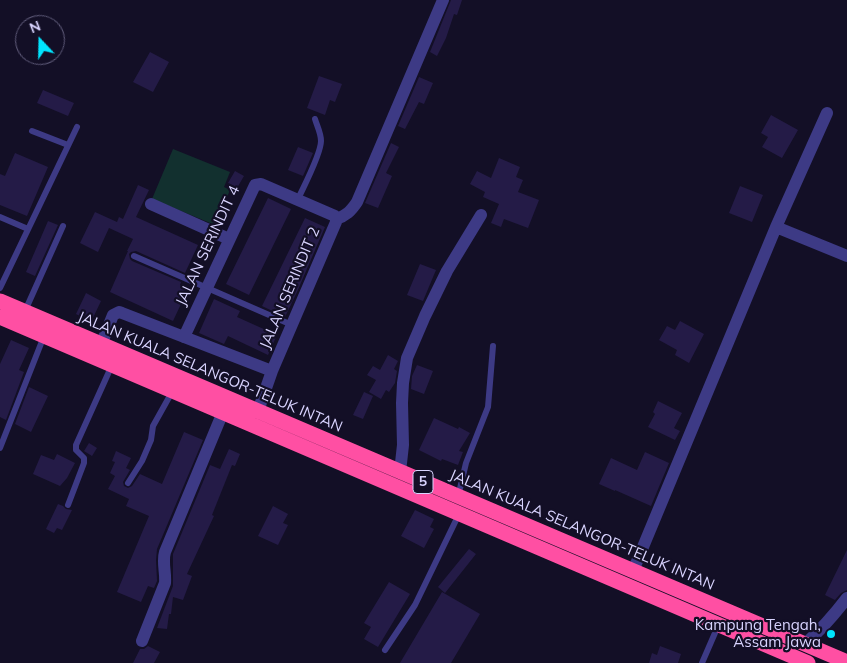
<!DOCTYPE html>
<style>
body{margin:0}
#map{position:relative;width:847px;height:663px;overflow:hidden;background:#130f26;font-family:Mulish,sans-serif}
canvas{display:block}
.north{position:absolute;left:15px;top:15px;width:50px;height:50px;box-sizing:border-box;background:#130f26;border:1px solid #625e7d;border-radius:50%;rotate:339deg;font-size:14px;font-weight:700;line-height:20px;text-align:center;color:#d9d4ff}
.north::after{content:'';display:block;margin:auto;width:18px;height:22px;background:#00e5ff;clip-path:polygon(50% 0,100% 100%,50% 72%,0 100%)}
</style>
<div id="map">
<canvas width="847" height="663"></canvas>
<div class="north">N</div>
</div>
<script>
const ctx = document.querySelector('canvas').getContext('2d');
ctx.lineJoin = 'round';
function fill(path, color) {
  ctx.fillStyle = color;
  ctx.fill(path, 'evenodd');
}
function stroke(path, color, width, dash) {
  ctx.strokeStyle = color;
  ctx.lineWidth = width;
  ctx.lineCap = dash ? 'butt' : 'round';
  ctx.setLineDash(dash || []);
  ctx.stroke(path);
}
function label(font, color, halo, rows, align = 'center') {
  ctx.font = font + ' Mulish,sans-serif';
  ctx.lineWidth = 4.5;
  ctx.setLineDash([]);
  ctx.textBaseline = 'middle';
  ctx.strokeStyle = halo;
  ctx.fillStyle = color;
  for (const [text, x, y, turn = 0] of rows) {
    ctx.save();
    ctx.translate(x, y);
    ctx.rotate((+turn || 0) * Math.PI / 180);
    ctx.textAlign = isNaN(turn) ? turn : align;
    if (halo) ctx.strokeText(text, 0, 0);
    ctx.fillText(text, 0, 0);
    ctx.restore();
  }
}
fill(new Path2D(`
 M173,149l57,23 -6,15 6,3 -15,35 -63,-26z`), '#12302f');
fill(new Path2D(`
 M451,0h11l-5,15 -3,-1 -8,24 -9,18 -7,-4z
 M150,52l19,10 -16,30 -20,-10z
 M319,76l23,8 -7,18 -5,-2 -5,15 -18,-7z
 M419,77l14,6 -9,21 -5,-2 -14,27 -7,-3z
 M43,90l31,13 -6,13 -31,-13z
 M771,115l27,15 -16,28 -20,-11 6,-10 -7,-4z
 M391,143l8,4 -13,26 6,3 -14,32 -13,-5z
 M298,147l15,6 -10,23 -15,-6z
 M15,153l33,14 -21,49 -27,-11v-31l5,2z
 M499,158l21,9 -4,10 7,3 -5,12 21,8 -11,28 -24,-9 -3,8 -10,-4 8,-19 -16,-7 2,-5 -15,-8 7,-13 14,7z
 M235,171l9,5 -7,12 -9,-5z
 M138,185l11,5 -13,27 62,28 -13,28 -49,-22 -5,1 -2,2 1,5 2,2 49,21 -1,3 8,4 -15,32 -63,-29 18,-41h-1l6,-12 -24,-11 -11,24 -18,-9 15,-31 22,10 2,-5 4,2z
 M740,186l23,9 -11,27 -23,-9z
 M268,198l23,11 -42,86 -23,-11z
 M305,218l20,9 -28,65 -12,25 -23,-11z
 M48,221l10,4 -23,51 -9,-4z
 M420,264l16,6 -13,31 -16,-6z
 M86,293l15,8 -10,21 -15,-8z
 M214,299l26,12 -3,6 40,18 -9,20 -40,-19 -4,8 -25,-11z
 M680,321l24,13 -15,29 -14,-8 2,-5 -18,-10 8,-14 8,4z
 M11,340l18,8 -10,22 5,2 -18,48 -6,-3v-53z
 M388,355l10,6 -4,8 3,2 -2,12 -6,9 -3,-2 -5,9 -12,-7 7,-12 -9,-5 6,-9 7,4z
 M417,365l16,6 -9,23 -13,-5 1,-13z
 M29,387l19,9 -17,36 -16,-8z
 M364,392l9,4 -10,23 -10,-4z
 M658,401l24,12 -8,15 6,3 -5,9 -27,-13 7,-13 -2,-2z
 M434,418l24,11 1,-2 11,6 -11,18 4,1 -5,13 -16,-6 -1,2 -22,-11z
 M184,432l19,8 -46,109 -1,11 1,21 -3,7 -6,-2 -7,16 -24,-10 32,-76 -23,-10 3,-7 -21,-10 7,-13 -5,-3 5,-11 -3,-1 4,-10 15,7 -5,10 4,2 -7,12 1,4 4,2 4,-2 8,-12 22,10z
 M89,443l8,5 -5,8 -8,-5z
 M229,449l11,5 -5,12 -3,-1 -20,50 2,1 -27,58 5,2 -9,24 -10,-3 -2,17h-2l-2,15 -10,-1 16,-42v-32l37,-89 10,4z
 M645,452l24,11 -18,43 -36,-16v1l-16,-7 12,-26 26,12z
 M57,454l18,9 -8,15 -7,8 -27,-12 8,-19 13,5z
 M58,504l5,2 3,3 6,1 -10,20 -5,-2 -3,5 -8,-4z
 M273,506l15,8 -5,9 5,2 -10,20 -20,-9z
 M415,510l19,9 -4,8 4,2 -10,19 -23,-12z
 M469,549l7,5 -31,39 -7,-6z
 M847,550v40l-6,3 -6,7 -10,-5z
 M389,582l21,12 -32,53 -14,-8 7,-12 -7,-4z
 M442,592l38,22 -29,49h-51z
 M148,646l12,6 -6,11h-21l7,-14h4z
 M660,646l21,8 -3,9h-29l3,-10 5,2z`), '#241b47');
stroke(new Path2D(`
 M32,131l36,14
 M298,199c6,-13 23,-45 23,-58 0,-8 -4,-15 -6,-22
 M0,217l28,12
 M134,256l158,69
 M0,288l77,-161
 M25,311l38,-85
 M0,448l44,-112
 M128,483l14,-22 9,-21 2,-14 19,-34
 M458,497l8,-34 22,-56 5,-61
 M68,505l16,-42v-5l-8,-8v-5l36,-80
 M385,650l30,-45 44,-91
 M702,663l16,-37`), '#3d3a85', 6);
stroke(new Path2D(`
 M151,204l78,35
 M336,219c10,-3 15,-8 21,-17l86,-202
 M776,227l71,29
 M184,337l71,-152 6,-1 74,32 1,3v3l-64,149 -14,40
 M101,345l12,-30 6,-3 3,1 150,58
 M400,472l3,-27 -1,-42 1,-20 4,-25 18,-42 22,-45 34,-56
 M633,571l143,-344 51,-114
 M142,641l23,-58c1,-11 -3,-21 0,-31l58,-140
 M805,644c16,-14 29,-29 42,-46`), '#3d3a85', 12);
stroke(new Path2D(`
 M0,301l847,361
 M0,317l808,346`), '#ff4fa3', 15);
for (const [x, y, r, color] of [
 [831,634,5,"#00e5ff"]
]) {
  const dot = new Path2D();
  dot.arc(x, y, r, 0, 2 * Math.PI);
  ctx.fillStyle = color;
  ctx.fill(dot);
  stroke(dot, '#130f26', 2);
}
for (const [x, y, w] of [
 [423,482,20]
]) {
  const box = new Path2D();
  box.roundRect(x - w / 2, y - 11.5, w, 23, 4);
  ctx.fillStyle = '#130f26';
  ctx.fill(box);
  stroke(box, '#d9d4ff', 1);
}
label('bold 14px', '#d9d4ff', null, [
 ["5",423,482]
]);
label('15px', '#d9d4ff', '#130f26', [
 ["JALAN SERINDIT 4",208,246,-65],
 ["JALAN SERINDIT 2",290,288,-67],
 ["JALAN KUALA SELANGOR-TELUK INTAN",210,372,23],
 ["JALAN KUALA SELANGOR-TELUK INTAN",582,530,23]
]);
label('15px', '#d9d4ff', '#130f26', [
 ["Kampung Tengah,",821,625],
 ["Assam Jawa",821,642]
], 'right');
</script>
